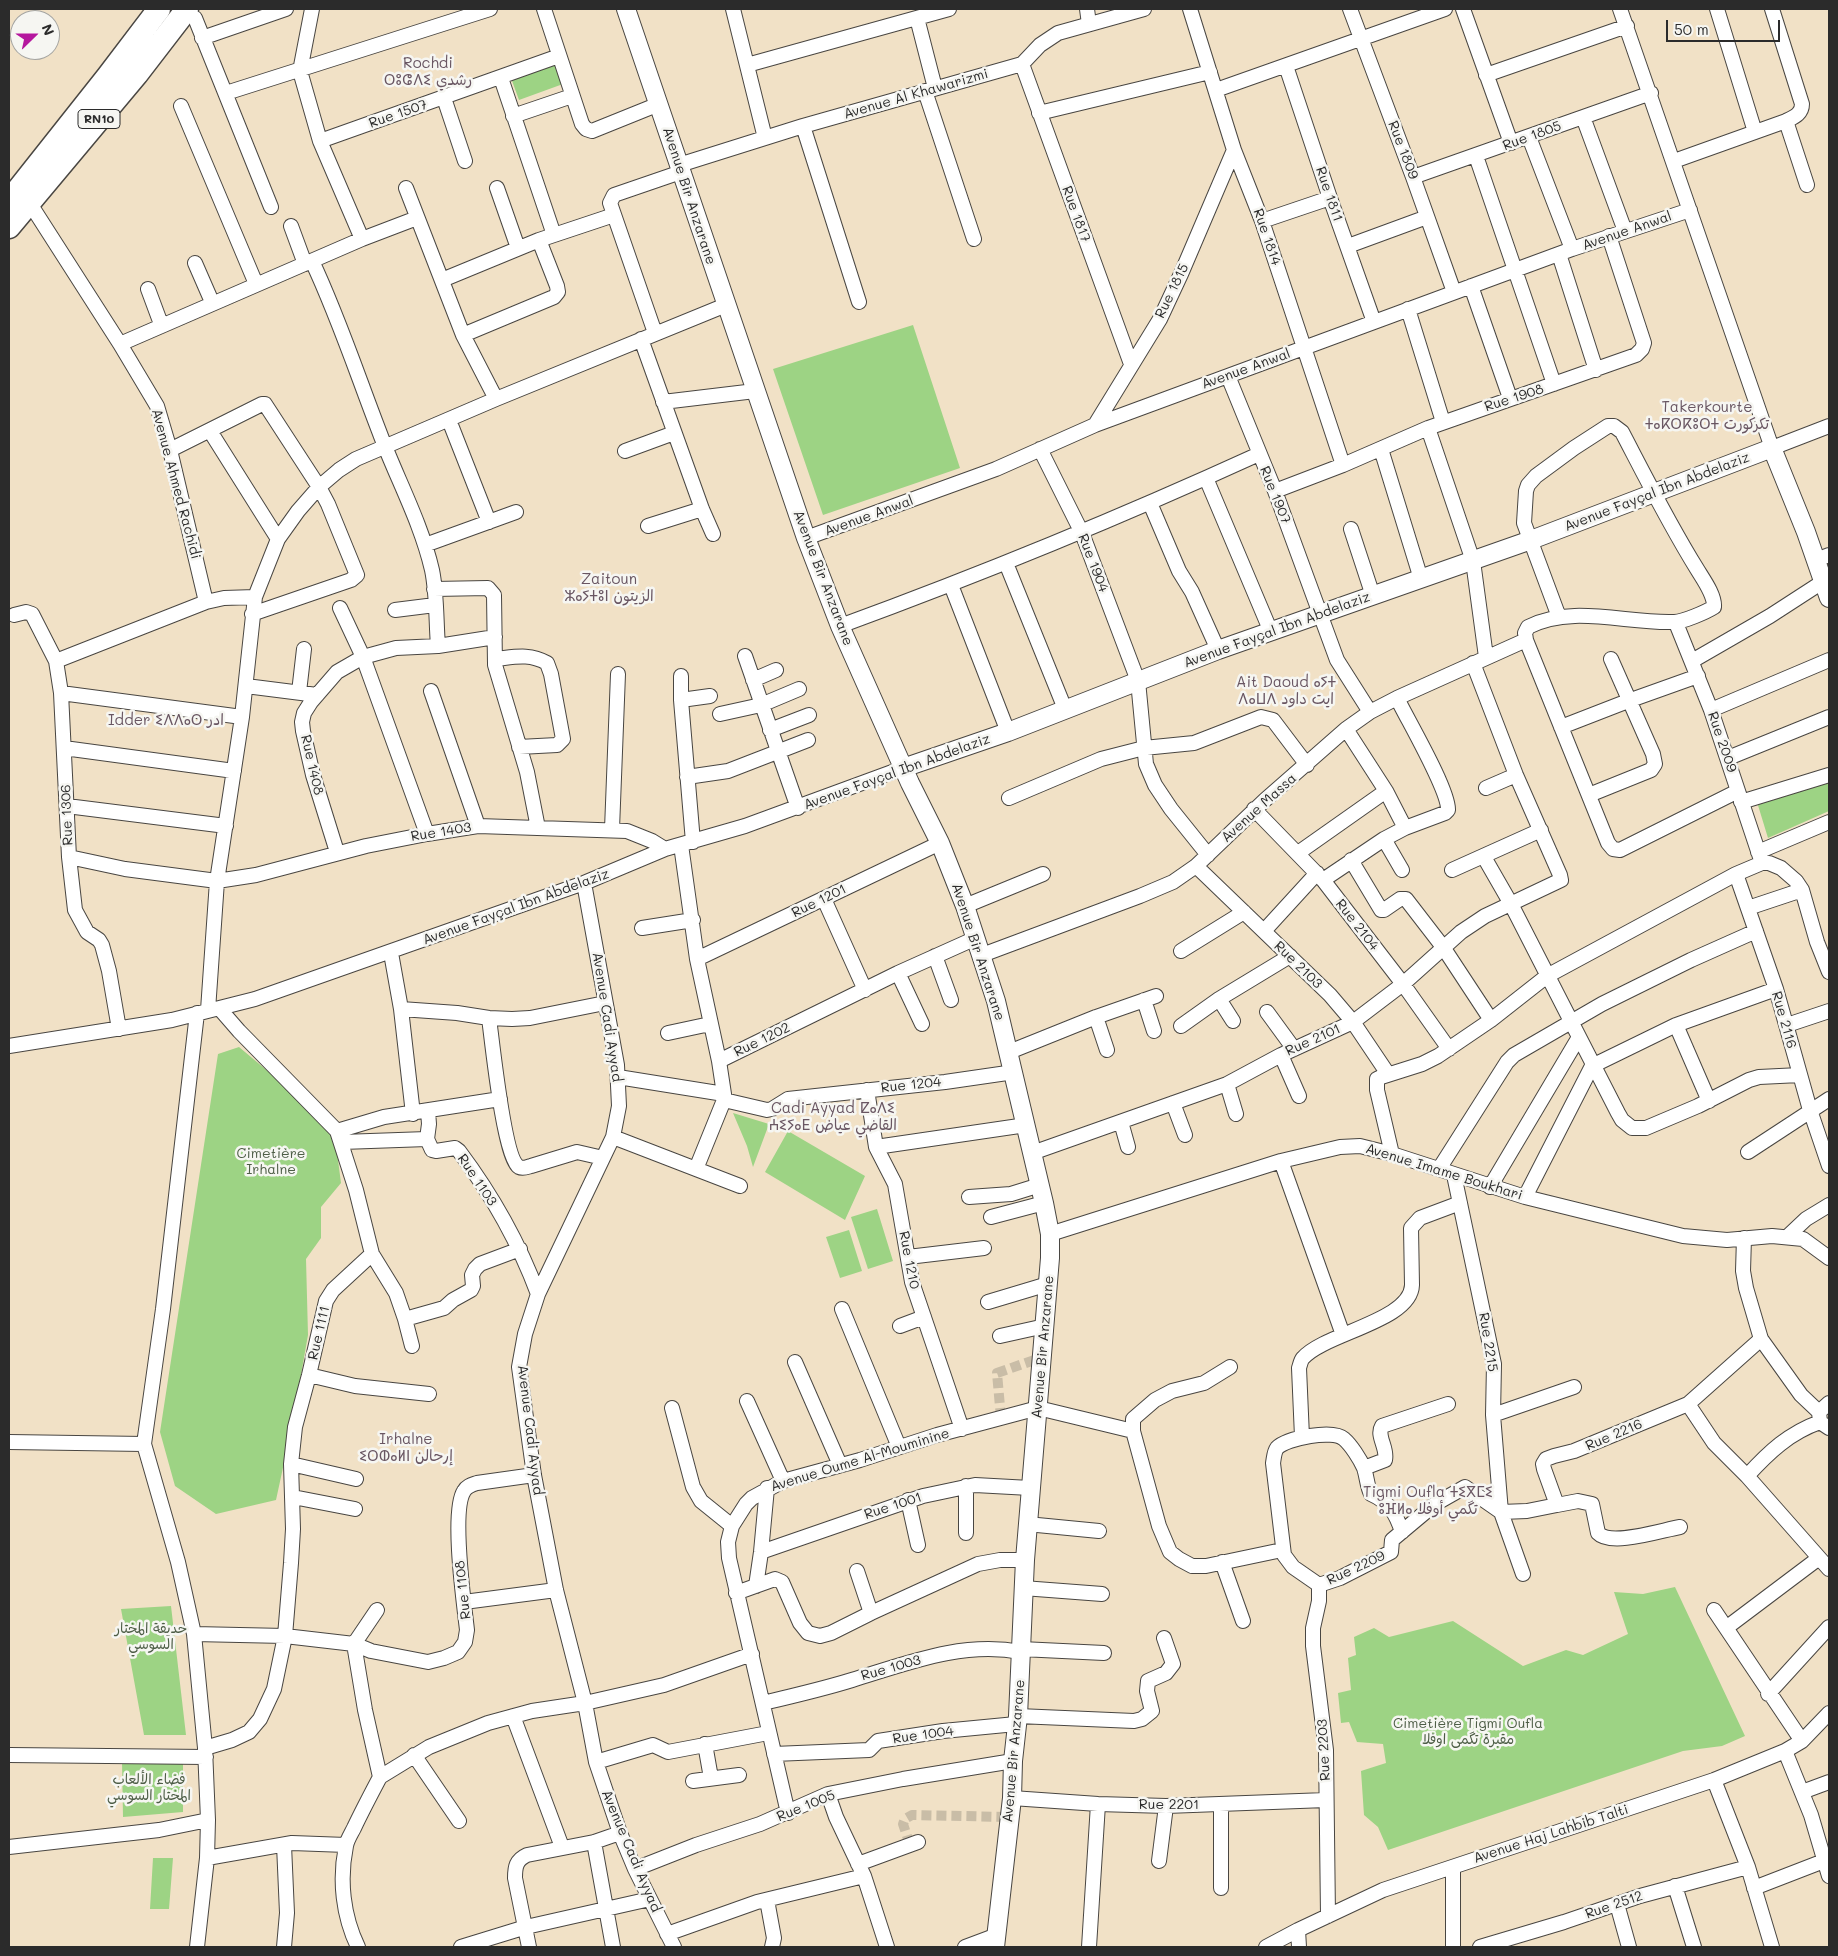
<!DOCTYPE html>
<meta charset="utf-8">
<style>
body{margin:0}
#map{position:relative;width:1838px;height:1956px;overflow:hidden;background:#f1e1c6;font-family:Mali,sans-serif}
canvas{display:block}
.frame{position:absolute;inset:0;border:10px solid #2b2b2b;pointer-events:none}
.north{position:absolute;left:10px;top:10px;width:50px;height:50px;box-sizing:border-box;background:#f6f6f2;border:1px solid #a5a5a2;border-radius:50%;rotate:68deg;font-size:14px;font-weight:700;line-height:20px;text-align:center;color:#2b2b2b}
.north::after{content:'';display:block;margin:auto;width:18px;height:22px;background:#b5179e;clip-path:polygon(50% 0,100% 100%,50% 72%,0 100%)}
.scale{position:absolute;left:1666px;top:20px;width:114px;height:22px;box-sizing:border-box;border:2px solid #2b2b2b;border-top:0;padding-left:6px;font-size:15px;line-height:18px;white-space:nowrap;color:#2b2b2b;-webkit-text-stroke:4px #f6f6f2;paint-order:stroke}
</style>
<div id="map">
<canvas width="1838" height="1956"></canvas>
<div class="frame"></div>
<div class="north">N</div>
<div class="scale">50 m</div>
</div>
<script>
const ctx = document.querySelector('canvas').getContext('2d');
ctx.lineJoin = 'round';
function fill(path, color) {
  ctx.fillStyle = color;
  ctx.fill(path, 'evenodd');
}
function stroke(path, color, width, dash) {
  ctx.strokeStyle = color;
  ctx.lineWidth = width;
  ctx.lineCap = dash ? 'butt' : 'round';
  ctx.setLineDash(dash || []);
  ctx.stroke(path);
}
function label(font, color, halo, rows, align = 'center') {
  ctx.font = font + ' Mali,"Playpen Sans Arabic","Noto Sans Tifinagh",sans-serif';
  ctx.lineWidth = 5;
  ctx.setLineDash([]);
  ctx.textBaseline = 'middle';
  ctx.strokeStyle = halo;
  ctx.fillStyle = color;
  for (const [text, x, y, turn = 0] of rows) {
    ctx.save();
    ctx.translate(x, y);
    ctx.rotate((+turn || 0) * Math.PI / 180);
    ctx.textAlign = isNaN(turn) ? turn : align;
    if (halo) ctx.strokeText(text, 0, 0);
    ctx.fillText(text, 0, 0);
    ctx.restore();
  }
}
fill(new Path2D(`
 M556,63l7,21 -44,16 -8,-22z
 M913,325l47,143 -137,47 -50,-146z
 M1829,781v30l-61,27 -11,-36z
 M239,1047l81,68 15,22 6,46 -20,24v31l-15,21 2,76 -16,91 -16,74 -60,14 -41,-28 -15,-54 58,-378z
 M733,1113l36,11 -16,43 -6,-21z
 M788,1131l77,45 -20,44 -80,-48z
 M877,1209l16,52 -25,8 -17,-52z
 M849,1230l13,41 -22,7 -14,-41z
 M1675,1587l70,149 -23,10 -39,5 -295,99 -10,-23 -14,-12 -3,-44 25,-8 -3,-19 -26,-2 -8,-20 -8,1 -3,-30 13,-3 -3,-32 8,-3 -2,-18 20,-9 15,9 64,-16 70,45 43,-16 17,5 45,-21 -14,-42 29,2z
 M171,1606l15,129h-42l-23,-126z
 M122,1761h61v51l-60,5z
 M153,1858h20l-4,51h-19z`), '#9dd384');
stroke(new Path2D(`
 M1001,1418l-4,-45 46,-16
 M910,1845l-7,-21 2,-5 7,-4 97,2`), '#c9bda7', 10, [10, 5]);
const minor = new Path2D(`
 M312,9l-12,62 20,70 42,98
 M544,9l38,115 4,5 6,2 67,-27
 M733,9l32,129
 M1087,9l2,15
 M1190,9l44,141 28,71 81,244
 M1350,9l63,168 41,115
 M1463,9l48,134
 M1620,9l152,439 57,-22
 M1717,9l38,123
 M195,18l76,189
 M917,18l18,70
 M202,38l84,-29
 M1022,64l109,300
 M747,65l202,-56
 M1286,66l44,132 44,124
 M1486,75l141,-49
 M501,78l53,157
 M1216,90l229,-81
 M925,91l49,148
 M226,93l264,-84
 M444,98l21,63
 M181,106l75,178
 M1039,113l171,-41
 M513,116l59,-20
 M1583,117l42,114
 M1786,121l21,64
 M803,126l56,176
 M1529,137l43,112
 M320,141l239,-85
 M1476,156l78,228
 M1674,161l112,-40c8,-4 16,-7 16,-17l-30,-95
 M679,165l124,-39 219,-62 18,-19 18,-12 86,-24
 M1413,177l238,-84
 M406,188l57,147 33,64
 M497,188l21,60
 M29,202l91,142 37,62 13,44 36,152
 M1262,221l68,-23
 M291,226l14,38
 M1348,246l79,-29
 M1559,254l37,116
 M312,261c26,55 45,113 67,170 17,46 42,91 53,139 5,24 4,51 6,76
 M195,263l17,39
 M442,280l97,-40 75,-25
 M1471,286l39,112
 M148,289l13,35
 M1408,309l35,113
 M655,333l-45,-130 4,-8 67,-23
 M463,335l91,-38 4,-5 -1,-6 -18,-46
 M641,339l61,170 11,25
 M120,344l242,-105 55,-21
 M1228,376l47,115 62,169 33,52
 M663,402l92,-11
 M449,420l40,102
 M1095,425l65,-106 21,-45 53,-124
 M1428,428l45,133 13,96
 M210,431l68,108
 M1040,449l42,84 56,148 8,83 9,21 16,24 37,46
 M1381,449l40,130
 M170,450l92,-46h3l54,83 9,17 29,71 -6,5 -99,34
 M625,451l49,-18
 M1206,478l65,154
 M1275,491l68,-26 85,-37 208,-73 6,-6 2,-6 -35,-107
 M1150,503l29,68 13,21 26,58
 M648,526l54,-17
 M1351,529l22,67
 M806,538l190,-69 99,-44 477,-176 118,-39
 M425,545l91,-33
 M1816,560l13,-5
 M1006,563l59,146
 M951,585l57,147
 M434,589l54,-1 6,7 1,70 32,107 11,56
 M340,608l23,49 64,177
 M395,610l40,-5
 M14,615l12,-3 6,2 24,47 5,32 8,164 6,53 12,22 12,8 3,5 7,26 10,58
 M1559,617l-35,-94 2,-32 2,-6 8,-9 38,-28 34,-22h6l8,6c24,46 47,92 75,137 6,10 18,26 17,38 -8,5 -31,15 -40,15 -47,2 -102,-18 -146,5l-3,6 1,7 82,203 5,6 7,1 118,-59
 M1676,623l35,87 51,153
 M840,626c142,-52 281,-109 419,-172
 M745,656l53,152
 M495,659c20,-2 34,-6 52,4l4,11 12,65 -6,6 -38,2
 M56,661l150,-59 18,-4 31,-1
 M1692,661l78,-45 54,-35
 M681,676v24l12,142
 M753,680l23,-10
 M246,686l71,9
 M431,691l47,135
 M299,692l5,-43
 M61,693l181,24
 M681,700l29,-4
 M1711,710l118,-50
 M720,714l41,-9 38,-16
 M1561,727l67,-26 70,-25
 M1346,729l40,62 19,37
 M770,730l39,-15
 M64,748l170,23
 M1728,758l101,-41
 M687,777l41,-6 80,-31
 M1486,788l30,-13
 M1589,795l62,-25 4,-6 -2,-10 -42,-95
 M1009,798l92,-39 43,-11 50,-5 67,-26 12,3 34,45
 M1741,802l88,-27
 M67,806l159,20
 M1254,809l69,71 80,104 46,65
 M612,829l6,-155
 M1384,839l18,31
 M681,845l16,114 22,102 5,33
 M337,852l-24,-77 -10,-44 -1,-9 2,-9 7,-11 26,-30 26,-15 33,-9 42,-2 57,-9
 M1758,852l71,-30
 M1298,853l88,-62
 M69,857l56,12 92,12 39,-6 110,-29 61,-12 51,-8 149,5 25,10 13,8
 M1484,857l27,47 107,209 4,7 10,8h14l52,-22 51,-26 10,-3 41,-2
 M1351,860l30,50h3l16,-11h6l37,48 48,73
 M1196,866l134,129 23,27 35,52
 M1452,870l89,-40
 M1736,874l40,115 34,121 19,56
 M1323,880l61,-41 21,-11 40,-15 3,-3c1,-20 -41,-91 -51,-112
 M584,883l33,182 2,41 -6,31 -75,157 -13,40 -6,33 15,108 22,115 29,113 11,59 24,71 15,36 39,78
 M824,899l41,91
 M965,906l78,-32
 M1748,908l54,-18
 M642,928l51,-8
 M1264,931l53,-58
 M1181,951l63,-39
 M391,953l10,56 12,105
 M982,955l158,-59 33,-14 23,-16 69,-66 81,-71 24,-17 27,-14 129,-58
 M935,956l16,44
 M697,959l243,-116
 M898,973l24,51
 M1219,999l14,22
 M1144,1000l10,31
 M219,1008l20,23 98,100 19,59 16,64 24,39 9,26 7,27
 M401,1009l56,4 32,5 23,1 18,-1 75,-15
 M208,1010l9,-129 25,-164 13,-120 23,-58 20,-28 21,-24 20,-17 17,-11 140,-60 230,-94
 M1267,1012l27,37
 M197,1013l-34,296 -19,135 34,118 16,72 11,114 3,72 -1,38 -10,89
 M1096,1017l11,33
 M489,1018c3,22 15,140 30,149 4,2 8,0 12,-1l46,-14 26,6
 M1676,1025l33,76
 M1787,1025l42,-14
 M1181,1026l38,-27 71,-43
 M668,1033l42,-9
 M9,1046l163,-26 83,-21 329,-116 81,-34 80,-23 158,-58
 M1009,1052l87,-35 60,-21
 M1281,1055l18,41
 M719,1061l179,-88 78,-35
 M618,1077l106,17v6
 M1227,1084l9,30
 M867,1090l9,57 19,37 17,98 50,147
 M724,1100l43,10 5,-1 16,-10 157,-17 69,-10
 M1173,1103l12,32
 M1121,1122l7,25
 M337,1131l47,-14 116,-18
 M613,1137l127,49
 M427,1139l2,-15 -1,-13
 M342,1142l85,-3 5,11 4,1 19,-3 4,3c33,44 60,92 79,143
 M876,1147l150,-22
 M1748,1152l81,-53
 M1032,1153l195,-69 54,-29 72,-33 50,-38 58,-52 24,-16 76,-36 -1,-5 -44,-100 -43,-112
 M1392,1154l-15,-64v-11l4,-2 41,-13 16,-8 53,-36 56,-44 189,-102 26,-11h7l12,5 15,13 6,9 15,52 12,30
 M1281,1161l62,174
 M696,1169l28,-69
 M1439,1169l68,-107 7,-7 88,-51 89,-44 65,-29
 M1454,1175l40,189 -1,51 8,97
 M1490,1187l89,-150
 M969,1197l42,-3 29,-9
 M1525,1197l67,-131 84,-41 100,-36
 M991,1217l53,-14
 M1050,1234l231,-73 59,-14 20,-1 32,8 133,43 158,39 44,4 45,-4 31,3 26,19
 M1788,1236l18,-17 23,-14
 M1744,1238l-1,33 3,17 15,51 40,56 18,17
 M908,1257l76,-9
 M988,1302l60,-18
 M842,1309l57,138
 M405,1319l39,-11 9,-8 18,-10 2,-4 -1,-11 3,-6 5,-5 40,-15
 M900,1326l24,-9
 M1000,1336l45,-10
 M795,1362l45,103
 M1230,1367l-26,16 -32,8 -17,9 -22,19v12l26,95 11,26 9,7 13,7h14l76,-16
 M309,1375l46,11 74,8
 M747,1401l36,80
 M1688,1404l26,39 33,33 82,93
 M672,1408l21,79 8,14 31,25
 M1493,1415l81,-28
 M1820,1422l-1,-10 10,-9
 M1302,1437l-3,-69c1,-3 2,-8 4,-10 22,-25 108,-37 109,-73l-1,-57 9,-10 40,-15
 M9,1442l135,2
 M291,1464l65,15
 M1364,1468l21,-8c3,-12 -9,-24 -3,-34l66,-22
 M1747,1476c22,-24 42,-43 73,-54l9,6
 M293,1497l62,12
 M908,1500l10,45
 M1557,1505l21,-4 14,3 6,29c13,14 64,-3 82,-6
 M1501,1512l26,-1 30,-6 -13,-36 -1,-5 3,-5 8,-3 20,-5 114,-47 73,-65
 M1027,1524l72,7
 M966,1533v-47
 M761,1552l162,-56 52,-11 55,3
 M1222,1562l21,59
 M857,1571l14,42
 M1319,1585l-26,-18 -9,-12 -11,-92c1,-5 1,-11 4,-15 10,-10 56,-19 67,-9 7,6 16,20 20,29 3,9 3,18 7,26 18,8 25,19 31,38
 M1319,1585v16l-6,27v18l13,104 2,166
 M1319,1585l21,-7 51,-26 1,-12 43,-36 30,-17 36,25 22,62
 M756,1586l5,-34 6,-64
 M1023,1588l79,6
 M736,1593l39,-14 7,3 18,41 8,10 12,3 11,-3 40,-20 107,-49 22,-4h25
 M464,1602l92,-12
 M1714,1610l88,131
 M1726,1628l93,-70
 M194,1634l91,2 69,8 17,7 57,11 16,-4 14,-6 7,-10 2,-12c-3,-26 -16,-119 -3,-139 3,-5 7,-6 13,-8l57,-8
 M354,1644l11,66 15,67
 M354,1644l23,-34
 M1021,1649l83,4
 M1768,1694l61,-67
 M763,1703c30,-7 60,-14 89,-23 56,-17 110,-39 169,-28
 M513,1716l49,131
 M1018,1716l116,5 8,-2 10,-8 -5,-20 1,-10 18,-8 7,-9 -9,-26
 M705,1744l6,34
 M205,1748l27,-8 17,-8 11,-13 14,-30 11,-53 6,-73 2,-34 -2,-65 4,-37 14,-52 17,-74 7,-11 39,-36
 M1785,1751l26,64 18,61
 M774,1754l95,-4 9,-9 65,-10 73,-7
 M9,1755l197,2
 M414,1755l45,66
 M596,1762l57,-17 15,7 100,-19
 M380,1777l49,-30 59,-24 44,-12 53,-8 79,-18 88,-31
 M1714,1780l34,87 24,80
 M693,1781l46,-6
 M1802,1792l27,-10
 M828,1794l8,23 28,59 23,71
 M1012,1798l86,6 68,2 160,-6
 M788,1813l-59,-255 -1,-16 4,-16 14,-22 6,-6 31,-17 77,-21 77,-25 101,-27 95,23
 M594,1842l19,105
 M284,1845l3,68 -3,34
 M9,1847l150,-17 49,-10
 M207,1858l85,-15 54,2
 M1159,1861l7,-55
 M858,1864l60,-22
 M1453,1867v80
 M635,1869l61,-24 64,-21 68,-30 75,-15 110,-18
 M1675,1886l19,61
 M1221,1888v-83
 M1754,1888l75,-29
 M767,1900l7,38 -2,9
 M1617,1904l12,43
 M1298,1930l1,17
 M667,1934l90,-32 107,-26
 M358,1947c-15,-31 -19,-67 -12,-101 1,-6 5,-12 8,-18 8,-17 17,-34 26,-51
 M461,1947l65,-20 124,-28
 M529,1947l-14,-69c0,-11 1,-18 12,-23l67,-13 26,-9
 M965,1947l32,-12
 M1089,1947l9,-143
 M1266,1947l32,-17 85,-40 331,-110 71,-29 17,-10 27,-28
 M1480,1947l84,-25 76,-26 108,-29`);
const tertiary = new Path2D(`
 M626,9l180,529 34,88 70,157 30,60 25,63 31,95 48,202 6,31v24l-25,302 -7,156 -5,45 -1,37 -17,149
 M903,768l105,-36 210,-82 313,-110 241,-92 34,84 23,66`);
const primary = new Path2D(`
 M9,201l99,-125 51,-67
 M9,227l128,-153 50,-65`);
stroke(minor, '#494642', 16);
stroke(tertiary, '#494642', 20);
stroke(primary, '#494642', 25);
stroke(minor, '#fff', 14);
stroke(tertiary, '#fff', 18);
stroke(primary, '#fff', 22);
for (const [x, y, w] of [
 [99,119,42]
]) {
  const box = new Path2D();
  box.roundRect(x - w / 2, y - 9.5, w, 19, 4);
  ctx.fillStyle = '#f6f6f2';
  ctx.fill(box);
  stroke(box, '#2b2b2b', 1);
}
label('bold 12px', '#2b2b2b', null, [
 ["RN10",99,119]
]);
label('14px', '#2b2b2b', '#f6f6f2', [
 ["Avenue Al Khawarizmi",916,94,-16],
 ["Rue 1507",398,114,-19],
 ["Rue 1805",1532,136,-20],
 ["Rue 1809",1403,150,69],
 ["Rue 1811",1329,194,71],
 ["Avenue Bir Anzarane",689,196,72],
 ["Rue 1817",1076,214,70],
 ["Avenue Anwal",1627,231,-19],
 ["Rue 1814",1267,237,71],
 ["Rue 1815",1172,291,-64],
 ["Avenue Anwal",1246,369,-20],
 ["Rue 1908",1514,398,-18],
 ["Avenue Ahmed Rachidi",176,484,75],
 ["Avenue Fayçal Ibn Abdelaziz",1657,492,-21],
 ["Rue 1907",1275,495,68],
 ["Avenue Anwal",869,516,-20],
 ["Rue 1904",1093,563,69],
 ["Avenue Bir Anzarane",823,578,69],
 ["Avenue Fayçal Ibn Abdelaziz",1277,630,-20],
 ["Rue 2009",1722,742,71],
 ["Rue 1408",312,765,77],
 ["Avenue Fayçal Ibn Abdelaziz",897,772,-20],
 ["Avenue Massa",1259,808,-42],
 ["Rue 1306",67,815,-92],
 ["Rue 1403",441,832,-9],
 ["Rue 1201",819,901,-26],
 ["Avenue Fayçal Ibn Abdelaziz",516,907,-20],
 ["Rue 2104",1357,925,52],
 ["Avenue Bir Anzarane",978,952,72],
 ["Rue 2103",1298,965,44],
 ["Avenue Cadi Ayyad",607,1017,81],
 ["Rue 2116",1784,1020,74],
 ["Rue 1202",762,1040,-26],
 ["Rue 2101",1313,1040,-24],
 ["Rue 1204",911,1085,-6],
 ["Avenue Imame Boukhari",1444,1172,17],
 ["Rue 1103",477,1180,56],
 ["Rue 1210",909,1260,79],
 ["Rue 1111",319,1333,-77],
 ["Rue 2215",1488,1342,81],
 ["Avenue Bir Anzarane",1043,1347,-85],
 ["Avenue Cadi Ayyad",530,1430,83],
 ["Rue 2216",1614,1435,-23],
 ["Avenue Oume Al-Mouminine",860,1460,-17],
 ["Rue 1001",893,1506,-18],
 ["Rue 2209",1356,1568,-25],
 ["Rue 1108",463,1590,-96],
 ["Rue 1003",891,1668,-16],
 ["Rue 1004",923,1735,-8],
 ["Rue 2203",1324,1750,-93],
 ["Avenue Bir Anzarane",1014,1751,-85],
 ["Rue 2201",1169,1805],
 ["Rue 1005",806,1806,-22],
 ["Avenue Haj Lahbib Talti",1551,1834,-18],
 ["Avenue Cadi Ayyad",631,1851,67],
 ["Rue 2512",1614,1905,-19]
]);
label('14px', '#4d5d46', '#f6f6f2', [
 ["Cimetière",271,1154],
 ["Irhalne",271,1170],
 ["حديقة المختار",151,1629],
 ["السوسي",151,1645],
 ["Cimetière Tigmi Oufla",1468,1724],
 ["مقبرة تگمی اوفلا",1468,1740],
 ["فضاء الألعاب",149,1780],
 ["المختار السوسي",149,1796]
]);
label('15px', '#695662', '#f6f6f2', [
 ["Rochdi",428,63],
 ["ⵔⵓⵛⴷⵉ رشدي",428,80],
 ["Takerkourte",1707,407],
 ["ⵜⴰⴽⵔⴽⵓⵔⵜ تكركورت",1707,424],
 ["Zaitoun",609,579],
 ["ⵣⴰⵢⵜⵓⵏ الزيتون",609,596],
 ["Ait Daoud ⴰⵢⵜ",1286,682],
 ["ⴷⴰⵡⴷ ايت داود",1286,699],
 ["Idder ⵉⴷⴷⴰⵔ ادر",166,720],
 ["Cadi Ayyad ⵇⴰⴷⵉ",833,1108],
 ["ⵄⵉⵢⴰⴹ القاضي عياض",833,1125],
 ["Irhalne",406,1439],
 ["ⵉⵔⵀⴰⵍⵏ إرحالن",406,1456],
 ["Tigmi Oufla ⵜⵉⴳⵎⵉ",1428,1492],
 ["ⵓⴼⵍⴰ تگمي أوفلا",1428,1509]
]);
</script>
